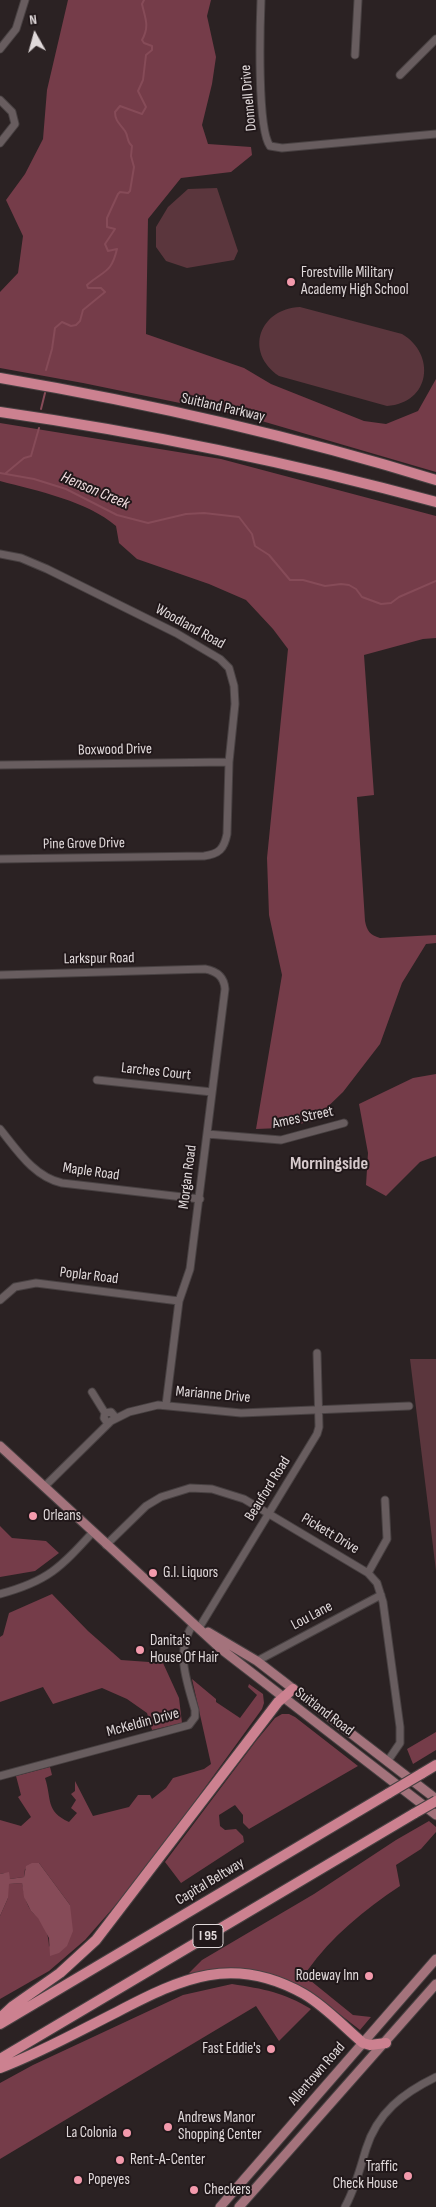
<!DOCTYPE html>
<style>
body{margin:0}
#map{position:relative;width:436px;height:2207px;overflow:hidden;background:#2b2223;font-family:"Sofia Sans Condensed",sans-serif}
canvas{display:block}
.north{position:absolute;left:10px;top:10px;width:50px;height:50px;-webkit-text-stroke:4px #21181a;paint-order:stroke;rotate:353deg;font-size:14px;font-weight:700;line-height:20px;text-align:center;color:#e0d9da}
.north::after{content:'';display:block;margin:auto;width:18px;height:22px;background:#e0d9da;clip-path:polygon(50% 0,100% 100%,50% 72%,0 100%)}
</style>
<div id="map">
<canvas width="436" height="2207"></canvas>
<div class="north">N</div>
</div>
<script>
const ctx = document.querySelector('canvas').getContext('2d');
ctx.lineJoin = 'round';
function fill(path, color) {
  ctx.fillStyle = color;
  ctx.fill(path, 'evenodd');
}
function stroke(path, color, width, dash) {
  ctx.strokeStyle = color;
  ctx.lineWidth = width;
  ctx.lineCap = dash ? 'butt' : 'round';
  ctx.setLineDash(dash || []);
  ctx.stroke(path);
}
function label(font, color, halo, rows, align = 'center') {
  ctx.font = font + ' "Sofia Sans Condensed",sans-serif';
  ctx.lineWidth = 4;
  ctx.setLineDash([]);
  ctx.textBaseline = 'middle';
  ctx.strokeStyle = halo;
  ctx.fillStyle = color;
  for (const [text, x, y, turn = 0] of rows) {
    ctx.save();
    ctx.translate(x, y);
    ctx.rotate((+turn || 0) * Math.PI / 180);
    ctx.textAlign = isNaN(turn) ? turn : align;
    if (halo) ctx.strokeText(text, 0, 0);
    ctx.fillText(text, 0, 0);
    ctx.restore();
  }
}
fill(new Path2D(`
 M217,188l21,63 -4,9 -47,8 -21,-7 -10,-14v-20l12,-20 20,-18z
 M300,307l102,27c34,20 29,69 -15,72l-108,-30c-35,-24 -20,-67 21,-69z
 M410,1359h26v212z`), '#5b363d');
fill(new Path2D(`
 M68,0h143l-4,16 9,41 -4,27 -10,41 6,19 43,3 1,8 -21,17 -50,6 -33,41 -2,115 98,34 27,16 93,37 22,3 32,-13 18,-32v93l-188,-55 -165,-34 -83,-15v-76l18,-19 5,-37 -17,-36 19,-26 18,-35 4,-49z
 M0,423l221,36 215,57v122l-13,1 -59,16 10,140 -17,2 8,124c2,10 5,14 15,17l56,-3v8l-10,1 -24,39 -22,61 -37,48 -30,29 -32,7 -25,1 26,-154 -13,-60 -2,-57 21,-209 -15,-20 -27,-29 -37,-16 -72,-25 -18,-16 -3,-17c-29,-25 -78,-35 -116,-45z
 M436,1074v82l-16,6 -34,34 -20,-11 2,-32 -9,-49 54,-26z
 M0,1526l12,12 34,3 13,12 -24,18 -35,6z
 M52,1594l36,37 33,29 42,3 16,35 3,25 -30,7 -5,-17 -20,-14 -25,-11 -49,16 -10,-17 -43,15v-65l3,-2 6,-22z
 M192,1679l24,20v3l24,16 17,-23 -9,-8 1,-3 14,10 1,9 -2,6 -101,139 -41,52 -35,40 -36,31 -49,28v-83l8,-18v-14l14,-1c2,9 3,18 8,26 2,4 5,5 8,8 7,8 11,19 11,30l21,-42 -31,-42 -14,6 -1,8 -14,2 -5,-6 -5,1v-54l21,6 10,-9 -13,-20 3,-2 -5,-19 34,-9 2,8 -7,3c7,21 0,33 24,44l8,-9 -6,-5 5,-8 -5,-6 4,-3v-10l18,35 36,-9 9,-12h12l2,4 14,-11 7,-10 31,-9 7,-5z
 M282,1714h7l6,3 63,49 -109,63 -6,-6v-8l-8,-10 -16,10 1,11 5,4 11,-1 7,7 1,6 -63,41 -16,-21 91,-121 19,-23z
 M436,1732v18l-23,14 -6,-15z
 M429,1821l7,6v5l-15,17 -25,16 4,21c-36,24 -68,50 -93,85l4,10 42,34 18,2 -11,13 -45,-35 -22,-12 -60,-12 -44,2 13,-13 112,-66 82,-54z
 M232,1984c32,5 51,8 79,25l-32,32 -23,-35 -256,153v-76l33,-18 150,-70z`), '#753c49');
fill(new Path2D(`
 M32,1863h7l31,42 3,26 -6,15 -8,7 -9,3 -1,-18 -11,-20 -7,-7 -7,-14 -2,-14 -13,1 -1,14 -8,18v-42l9,-2 1,7 14,-2 2,-11z`), '#864b58');
stroke(new Path2D(`
 M46,370l6,-21 3,-21 7,-6 9,4 5,-1 4,-4 3,-11 22,-18 -4,-4h-13l-1,-3c17,-15 24,-11 30,-36l-9,2 -3,-7 10,-15 -8,-2v-9l11,-24 2,-2 8,1 2,-2 4,-24 -3,-11 1,-10c-6,-5 -3,-9 -7,-15 -5,-7 -10,-10 -10,-19l5,-6 22,8 4,-7 -8,-16 5,-11 3,-25 6,-5v-4l-8,-3 -2,-3c8,-14 3,-22 0,-36l2,-4
 M41,409l4,-16
 M0,473l34,6 32,10 51,26 31,8 38,-9 18,-1 35,4 13,17 3,12 14,9 21,25h13l22,6 16,-2 8,1 7,4 6,8 19,7 10,-1 8,-6 37,-16
 M6,473l18,-15 7,-2 8,-28`), '#864b58', 2);
const minor = new Path2D(`
 M261,0c-1,26 -4,129 9,146l12,2 154,-14
 M0,49l16,-20 9,-29
 M355,55l3,-55
 M400,75l36,-36
 M0,100l12,12 3,12 -15,19
 M0,554l21,4 26,11 129,64 44,26 9,9 5,18 1,18 -6,58 -2,72c-3,15 -8,20 -23,22l-204,3
 M0,765l229,-3
 M0,975l205,-6c11,2 19,7 20,20l-35,280 -11,32 -13,104
 M97,1080l115,12
 M0,1129c17,21 34,48 62,54l138,16
 M207,1134l74,6 63,-17
 M0,1300l15,-13 21,-4 143,18
 M92,1392l13,21
 M108,1424l-4,-6 1,-5 6,-1 5,6
 M44,1487l67,-66 18,-9 29,-7 83,8 168,-7
 M106,1545l40,-39 15,-9 29,-9 22,1 32,10 124,74 9,10 6,19 17,125v16l-13,19
 M368,1573l19,-34 -2,-39
 M0,1594c48,-13 60,-26 93,-62
 M199,1628l118,-194 2,-7 -2,-74
 M257,1661l124,-66
 M0,1776l189,-51 6,-8v-7c-8,-29 -21,-59 -1,-87
 M345,2207c10,-18 15,-38 21,-58 11,-36 37,-56 70,-72`);
const major = new Path2D(`
 M0,1446l221,203 215,166
 M208,1632l49,29 179,138
 M220,2207l216,-248
 M239,2207l197,-223`);
const highway = new Path2D(`
 M0,378c147,25 293,58 436,102
 M0,412c147,21 292,51 436,90
 M421,1774l15,-9
 M0,2018l13,-12 47,-33 36,-33 182,-238 15,-13
 M0,2024l389,-231
 M0,2059l415,-246
 M0,2068c40,-15 79,-37 117,-56 65,-34 116,-58 187,-18 22,13 39,32 59,49l7,2 16,-2`);
stroke(minor, '#484142', 9);
stroke(major, '#484142', 11);
stroke(highway, '#484142', 12);
stroke(minor, '#685d5f', 7);
stroke(major, '#a4737c', 9);
stroke(highway, '#cc8190', 10);
const highwayBridge = new Path2D(`
 M389,1793l32,-19
 M415,1813l21,-12`);
stroke(highwayBridge, '#484142', 12, []);
stroke(highwayBridge, '#cc8190', 10);
for (const [x, y, r, color] of [
 [291,282,5,"#f39aac"],
 [33,1516,5,"#f39aac"],
 [153,1573,5,"#f39aac"],
 [140,1650,5,"#f39aac"],
 [369,1976,5,"#f39aac"],
 [271,2049,5,"#f39aac"],
 [168,2127,5,"#f39aac"],
 [127,2133,5,"#f39aac"],
 [120,2160,5,"#f39aac"],
 [408,2176,5,"#f39aac"],
 [78,2180,5,"#f39aac"],
 [194,2190,5,"#f39aac"]
]) {
  const dot = new Path2D();
  dot.arc(x, y, r, 0, 2 * Math.PI);
  ctx.fillStyle = color;
  ctx.fill(dot);
  stroke(dot, '#21181a', 2);
}
for (const [x, y, w] of [
 [208,1936,30]
]) {
  const box = new Path2D();
  box.roundRect(x - w / 2, y - 11.5, w, 23, 4);
  ctx.fillStyle = '#21181a';
  ctx.fill(box);
  stroke(box, '#e0d9da', 1);
}
label('bold 14px', '#e0d9da', null, [
 ["I 95",208,1936]
]);
label('15px', '#e0d9da', '#21181a', [
 ["Donnell Drive",249,98,-95],
 ["Suitland Parkway",223,408,13],
 ["Woodland Road",190,627,29],
 ["Boxwood Drive",115,750,-1],
 ["Pine Grove Drive",84,844,-1],
 ["Larkspur Road",99,959,-1],
 ["Larches Court",156,1072,6],
 ["Ames Street",303,1118,-12],
 ["Maple Road",91,1172,8],
 ["Morgan Road",188,1177,-83],
 ["Poplar Road",89,1276,7],
 ["Marianne Drive",213,1395,5],
 ["Beauford Road",268,1489,-58],
 ["Pickett Drive",330,1534,31],
 ["Lou Lane",312,1616,-28],
 ["Suitland Road",324,1712,37],
 ["McKeldin Drive",143,1723,-15],
 ["Capital Beltway",210,1882,-31],
 ["Allentown Road",317,2074,-49]
]);
label('15px', '#e0d9da', '#21181a', [
 ["Forestville Military",301,273],
 ["Academy High School",301,290],
 ["Orleans",43,1516],
 ["G.I. Liquors",163,1573],
 ["Danita's",150,1641],
 ["House Of Hair",150,1658],
 ["Rodeway Inn",359,1976,"right"],
 ["Fast Eddie's",261,2049,"right"],
 ["Andrews Manor",178,2118],
 ["Shopping Center",178,2135],
 ["La Colonia",117,2133,"right"],
 ["Rent-A-Center",130,2160],
 ["Traffic",398,2167,"right"],
 ["Check House",398,2184,"right"],
 ["Popeyes",88,2180],
 ["Checkers",204,2190]
], 'left');
label('italic 16px', '#f2dee1', '#21181a', [
 ["Henson Creek",95,491,23]
]);
label('bold 18px', '#d7cacc', '#21181a', [
 ["Morningside",329,1164]
]);
</script>
